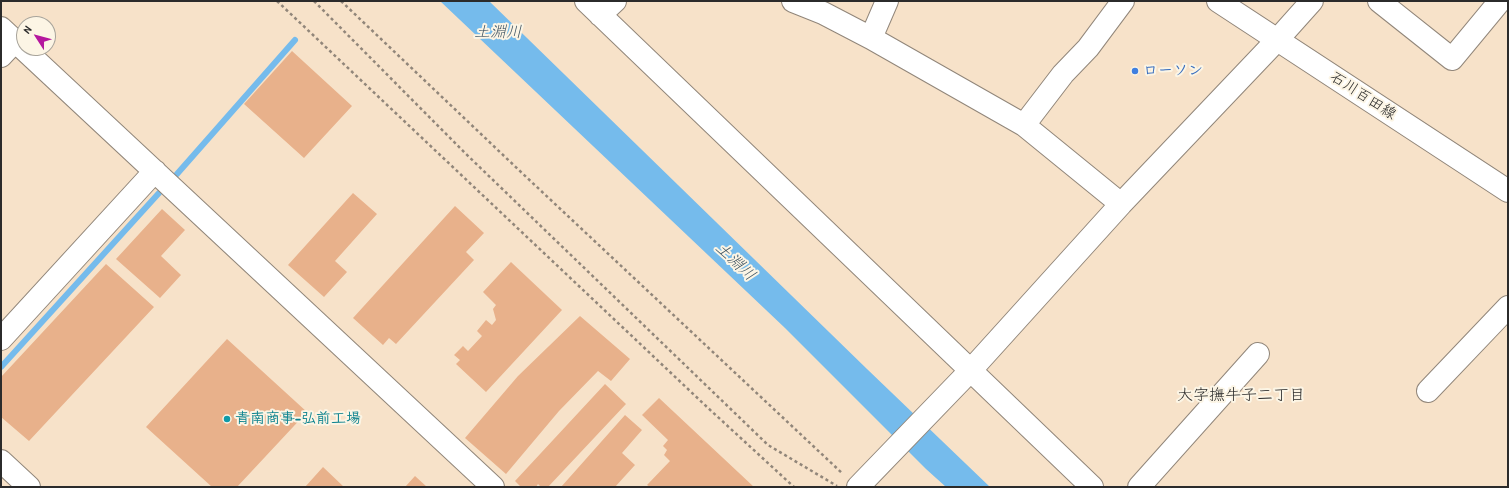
<!DOCTYPE html>
<meta charset="utf-8">
<style>
body{margin:0}
#map{position:relative;width:1509px;height:488px;overflow:hidden;background:#f7e2c9;font-family:"Patrick Hand",sans-serif}
canvas{display:block}
.frame{position:absolute;inset:0;border:2px solid #2b2b2b;pointer-events:none}
.north{position:absolute;left:16px;top:16px;width:40px;height:40px;box-sizing:border-box;background:#fcf5e5;border:1px solid #a8a49b;border-radius:50%;rotate:306deg;font-size:11px;font-weight:700;line-height:16px;text-align:center;color:#2b2b2b}
.north::after{content:'';display:block;margin:auto;width:14px;height:18px;background:#b5179e;clip-path:polygon(50% 0,100% 100%,50% 72%,0 100%)}
</style>
<div id="map">
<canvas width="1509" height="488"></canvas>
<div class="frame"></div>
<div class="north">N</div>
</div>
<script>
const ctx = document.querySelector('canvas').getContext('2d');
ctx.lineJoin = 'round';
function fill(path, color) {
  ctx.fillStyle = color;
  ctx.fill(path, 'evenodd');
}
function stroke(path, color, width, dash) {
  ctx.strokeStyle = color;
  ctx.lineWidth = width;
  ctx.lineCap = dash ? 'butt' : 'round';
  ctx.setLineDash(dash || []);
  ctx.stroke(path);
}
function label(font, color, halo, rows, align = 'center') {
  ctx.font = font + ' "Patrick Hand","Klee One",sans-serif';
  ctx.lineWidth = 4;
  ctx.setLineDash([]);
  ctx.textBaseline = 'middle';
  ctx.strokeStyle = halo;
  ctx.fillStyle = color;
  for (const [text, x, y, turn = 0] of rows) {
    ctx.save();
    ctx.translate(x, y);
    ctx.rotate((+turn || 0) * Math.PI / 180);
    ctx.textAlign = isNaN(turn) ? turn : align;
    if (halo) ctx.strokeText(text, 0, 0);
    ctx.fillText(text, 0, 0);
    ctx.restore();
  }
}
fill(new Path2D(`
 M440,1h49l378,368 123,118h-44l-20,-18 -141,-141z`), '#75bbec');
stroke(new Path2D(`
 M177,174l118,-134
 M1,367l158,-174`), '#75bbec', 6);
fill(new Path2D(`
 M292,51l60,55 -48,52 -60,-54z
 M353,193l24,21 -42,47 12,11 -23,25 -36,-32z
 M455,206l29,27 -18,19 8,8 -78,84 -7,-6 -6,7 -30,-27z
 M162,209l23,21 -24,26 20,19 -21,23 -44,-39z
 M511,262l51,48 -76,82 -30,-28 4,-4 -6,-5 9,-9 5,5 14,-15 -5,-5 9,-11 6,5 4,-5 -3,-11 3,-4 -13,-13z
 M106,264l48,43 -125,134 -28,-24v-40z
 M580,316l50,43 -19,22 -13,-10 -39,40 -53,63 -41,-36 53,-62z
 M227,339l80,73 -70,75h-25l-66,-60z
 M605,384l21,20 -78,83h-7l-3,-3 -2,3h-15l-6,-6z
 M659,398l95,89h-104l-3,-2 23,-24 -6,-6 3,-5 -4,-4 5,-6 -26,-25z
 M625,415l17,15 -20,23 13,12 -20,22h-54z
 M323,467l21,20h-39z
 M415,476l12,11h-22z`), '#e8b18b');
const minor = new Path2D(`
 M586,1l506,486
 M793,1l30,12 48,25 153,87 97,79
 M1379,1l73,58 48,-58
 M600,15l15,-14
 M1,28l492,459
 M871,38l16,-37
 M1,56l14,-15
 M1024,125l39,-51 25,-26 35,-47
 M1,339l154,-168
 M1428,391l80,-84
 M858,487l112,-116 151,-167 157,-165 34,-38
 M1139,487l119,-133`);
const tertiary = new Path2D(`
 M1,461l28,26`);
const secondary = new Path2D(`
 M1218,1l290,190`);
stroke(minor, '#91867a', 24);
stroke(tertiary, '#91867a', 24);
stroke(secondary, '#91867a', 24);
stroke(new Path2D(`
 M277,1l430,406 87,80
 M314,1l151,152 303,292 69,41
 M341,1l181,172 321,301`), '#91867a', 2.5, [3, 3]);
stroke(minor, '#fff', 22);
stroke(tertiary, '#fff', 22);
stroke(secondary, '#fff', 22);
for (const [x, y, r, color] of [
 [1135,71,4,"#3f7fe0"],
 [227,419,4,"#0f9aa8"]
]) {
  const dot = new Path2D();
  dot.arc(x, y, r, 0, 2 * Math.PI);
  ctx.fillStyle = color;
  ctx.fill(dot);
  stroke(dot, '#fcf5e5', 1.5);
}
label('bold 15px', '#366cbe', '#fcf5e5', [
 ["ローソン",1143,71]
], 'left');
label('15px', '#2b2b2b', '#fcf5e5', [
 ["石川百田線",1363,96,33]
]);
label('bold 15px', '#0d838f', '#fcf5e5', [
 ["青南商事-弘前工場",235,419]
], 'left');
label('italic 16px', '#415665', '#fcf5e5', [
 ["土淵川",498,33],
 ["土淵川",735,262,43]
]);
label('16px', '#2b2b2b', '#fcf5e5', [
 ["大字撫牛子二丁目",1241,396]
]);
</script>
